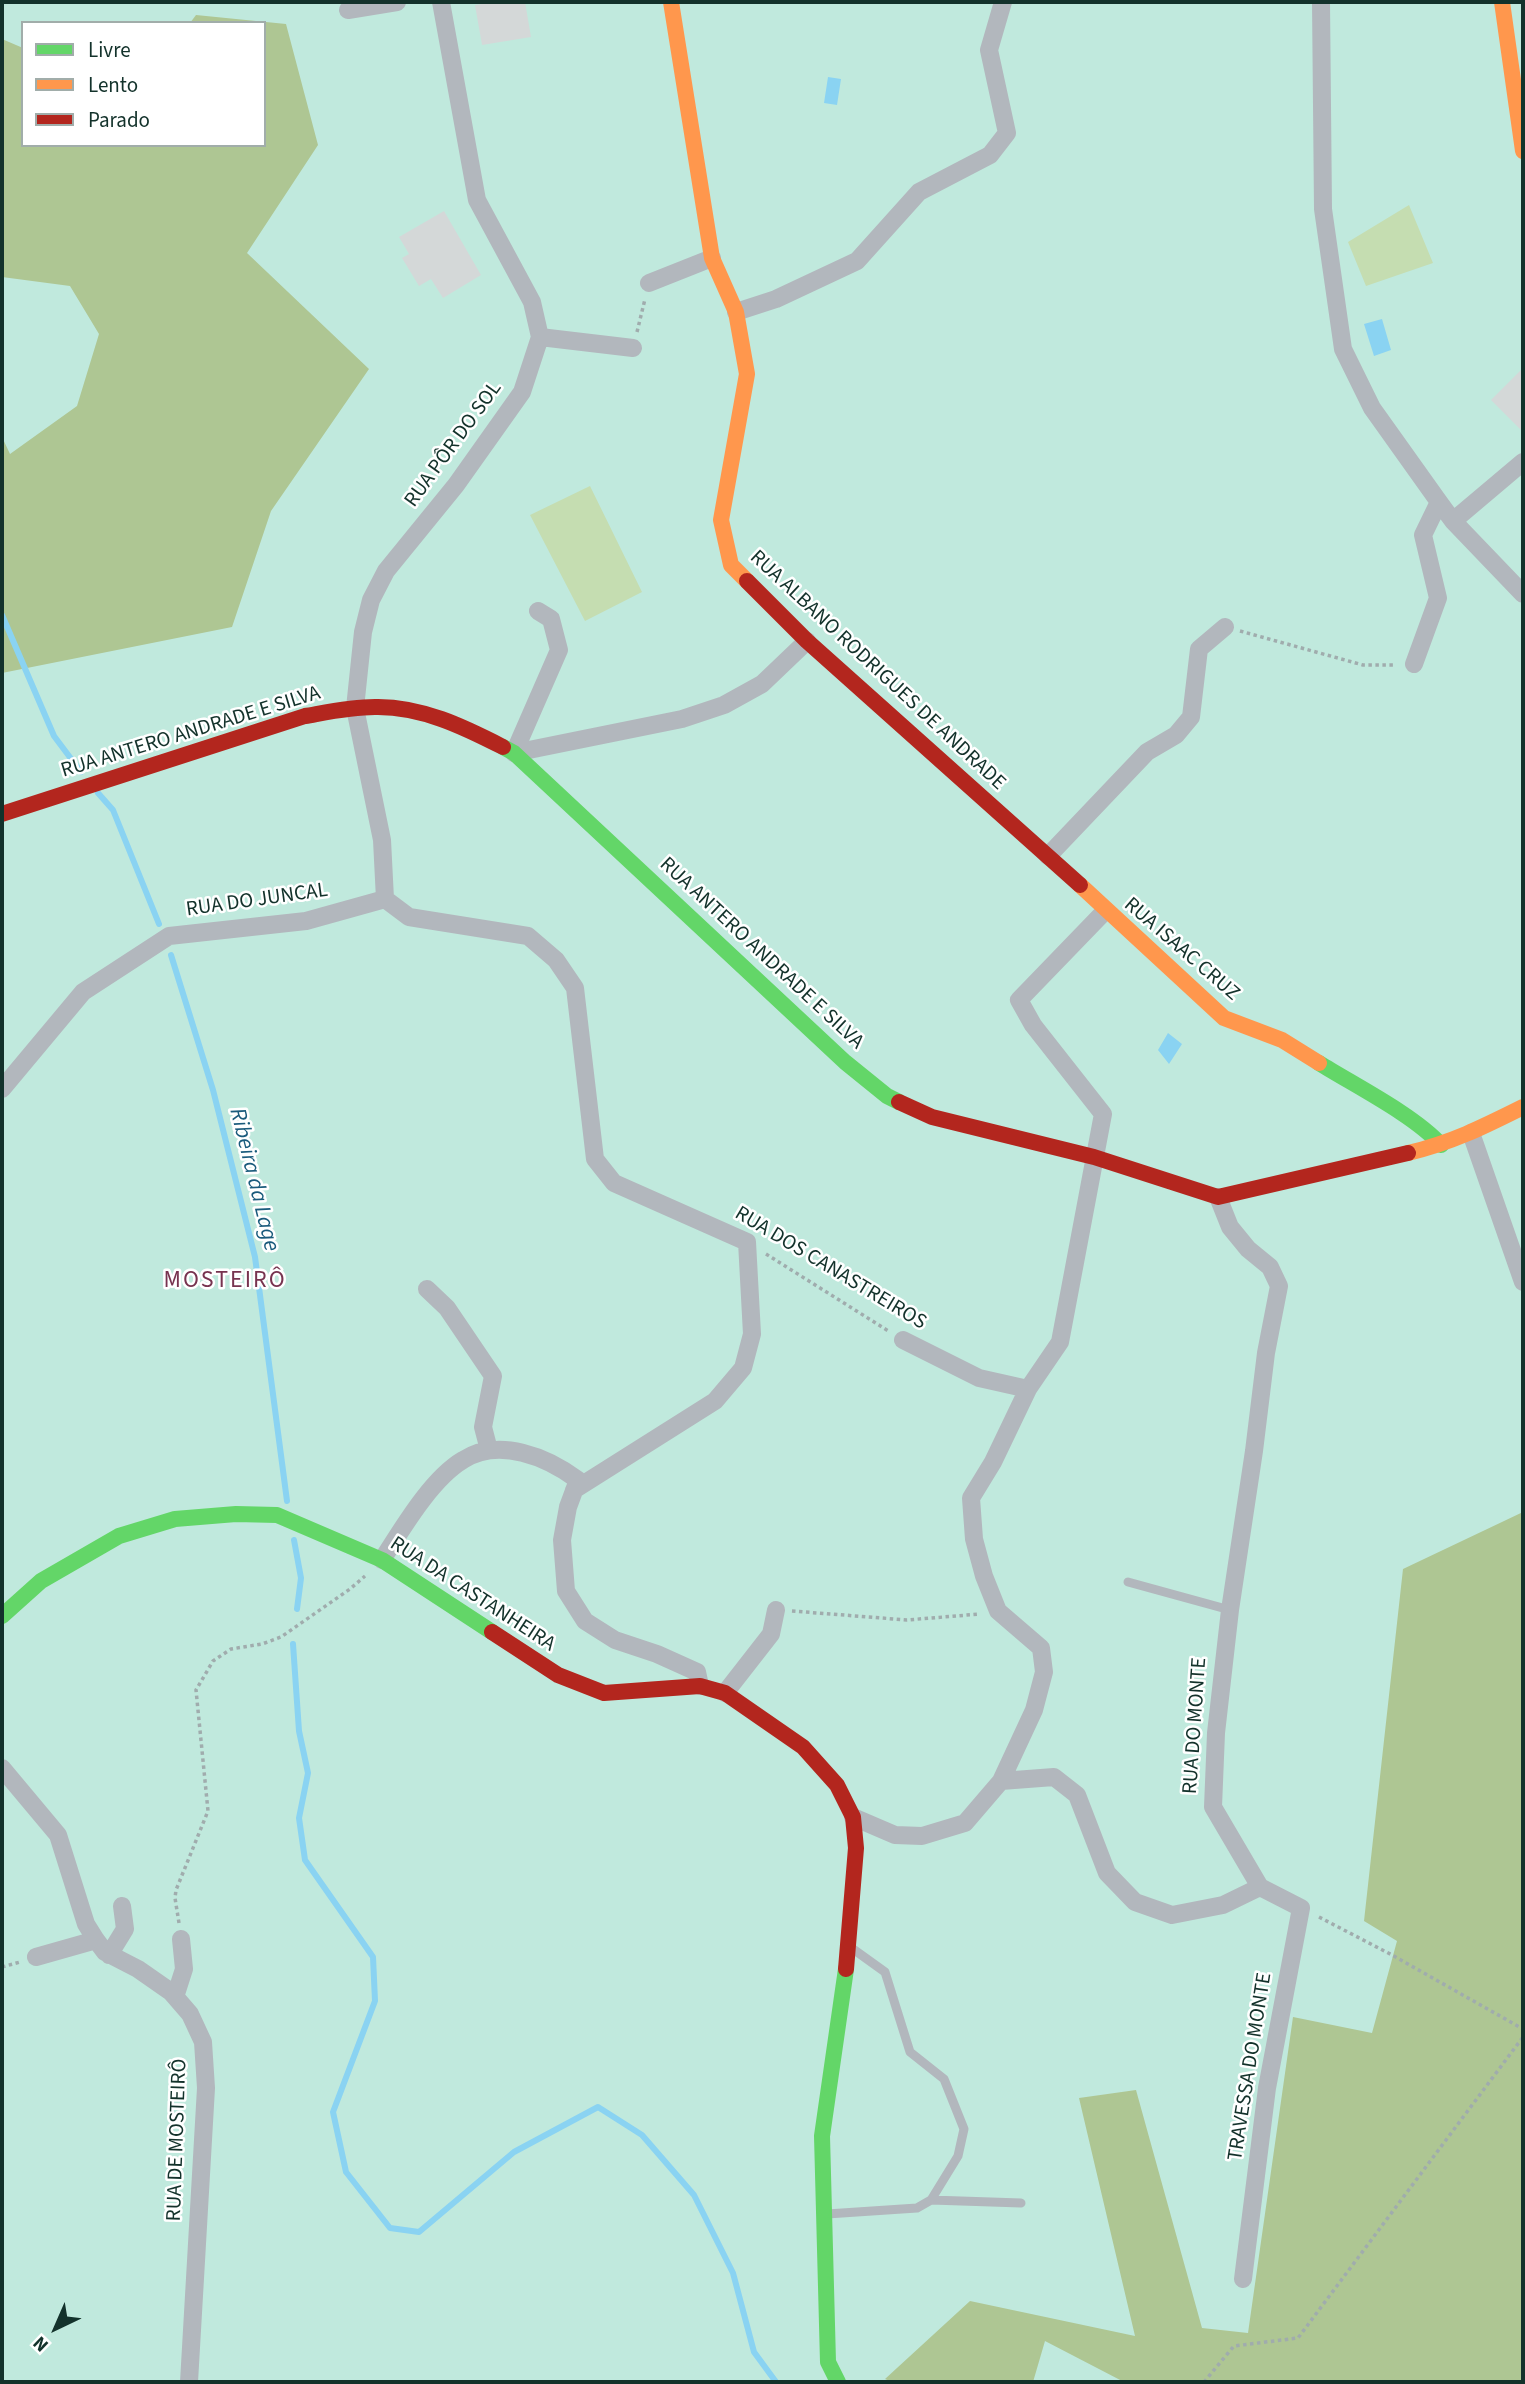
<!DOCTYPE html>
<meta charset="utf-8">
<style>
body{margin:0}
#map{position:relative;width:1525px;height:2384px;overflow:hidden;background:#c0e9dd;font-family:"Source Sans 3",sans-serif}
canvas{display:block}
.frame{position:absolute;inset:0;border:4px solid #13322b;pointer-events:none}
.legend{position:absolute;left:21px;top:21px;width:245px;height:126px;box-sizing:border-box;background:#fff;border:2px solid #a1adaa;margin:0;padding:9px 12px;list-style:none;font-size:21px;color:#13322b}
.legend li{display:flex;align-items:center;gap:14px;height:35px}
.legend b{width:35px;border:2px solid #a1adaa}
.north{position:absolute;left:21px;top:2293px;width:70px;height:70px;-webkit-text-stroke:5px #fff;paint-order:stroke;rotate:224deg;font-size:19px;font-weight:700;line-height:28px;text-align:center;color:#13322b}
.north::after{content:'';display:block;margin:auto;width:24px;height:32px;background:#13322b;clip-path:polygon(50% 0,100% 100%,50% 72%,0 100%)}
</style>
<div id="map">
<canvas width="1525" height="2384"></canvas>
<div class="frame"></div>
<ul class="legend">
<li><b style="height:9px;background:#63d668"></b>Livre</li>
<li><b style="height:9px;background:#ff974d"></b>Lento</li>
<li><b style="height:9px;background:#b3261e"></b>Parado</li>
</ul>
<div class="north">N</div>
</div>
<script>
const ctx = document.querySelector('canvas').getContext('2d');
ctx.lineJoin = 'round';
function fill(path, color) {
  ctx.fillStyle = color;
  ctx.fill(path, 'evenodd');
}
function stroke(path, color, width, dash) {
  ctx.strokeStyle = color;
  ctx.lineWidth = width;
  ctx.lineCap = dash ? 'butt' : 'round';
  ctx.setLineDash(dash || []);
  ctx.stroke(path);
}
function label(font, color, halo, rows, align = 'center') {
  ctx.font = font + ' "Source Sans 3",sans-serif';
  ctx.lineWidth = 5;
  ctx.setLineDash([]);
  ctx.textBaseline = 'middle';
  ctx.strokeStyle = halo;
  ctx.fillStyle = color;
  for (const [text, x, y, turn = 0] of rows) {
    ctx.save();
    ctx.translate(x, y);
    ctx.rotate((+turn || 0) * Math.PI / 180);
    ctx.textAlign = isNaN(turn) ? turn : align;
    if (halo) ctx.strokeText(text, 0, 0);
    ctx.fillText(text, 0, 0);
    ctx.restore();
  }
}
fill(new Path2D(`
 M1409,205l24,58 -67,23 -18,-44z
 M590,486l52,106 -57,29 -55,-106z`), '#c5ddb1');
fill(new Path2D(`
 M196,15l90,9 32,121 -71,108 122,116 -98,142 -39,116 -230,46v-236l8,17 67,-48 22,-72 -29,-48 -68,-9v-238l21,9v97h241v-122h-74z
 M1523,1512v870h-399l-79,-41 -12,41h-141l-7,-3 85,-78 165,35 -56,-238 57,-8 66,238 46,5 45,-316 79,16 25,-92 -33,-20 39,-352z`), '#aec693');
fill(new Path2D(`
 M828,77l13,2 -4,26 -13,-2z
 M1382,319l9,31 -17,6 -10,-32z
 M1168,1033l14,11 -13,20 -11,-14z`), '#8ad3f2');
stroke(new Path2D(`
 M2,615l52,121 27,36
 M98,793l15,17 46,114
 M171,955l42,135 42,167 32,244
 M294,1540l7,38 -4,31
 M293,1644l6,87 9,42 -9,45 6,42 68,97 2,44 -42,111 13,60 44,56 29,4 95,-80 84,-45 44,28 52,60 39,78 21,79 22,30`), '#8ad3f2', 6);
fill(new Path2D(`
 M496,2h29l6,35 -49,8 -7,-40z
 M444,211l37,64 -38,23 -12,-19 -12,7 -17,-28 7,-4 -10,-17z
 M1523,368v64l-32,-32z`), '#d4d8d8');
stroke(new Path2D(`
 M637,332l8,-33
 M1240,631l123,34h33
 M766,1254l124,78
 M792,1611l115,9 73,-6
 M1319,1917l73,38 131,74
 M179,1923l-4,-25 1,-8 32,-79 -12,-121 17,-29 18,-12 31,-5 19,-7 69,-48 15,-13
 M2,1967l18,-5
 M1204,2382l30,-36 64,-8 225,-301`), '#a0acad', 3.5, [3.5, 3.5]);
stroke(new Path2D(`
 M1128,1582l102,28
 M931,2200l90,3
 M827,2214l90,-6 14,-8 27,-44 6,-27 -20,-50 -34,-27 -25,-80 -32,-23`), '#b2b7bd', 9);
stroke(new Path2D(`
 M1321,2l2,207 20,140 29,59 67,94 14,19 70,73
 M348,10l49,-8
 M649,283l63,-25
 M736,312l40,-13 81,-38 62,-69 71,-37 17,-22 -18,-83 14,-48
 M540,337l93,11
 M1453,521l70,-59
 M1414,664l24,-66 -15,-63 16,-33
 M514,753l168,-34 42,-14 38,-21 45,-43
 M514,753l45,-103 -8,-31 -13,-8
 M1048,856l99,-104 29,-17 15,-18 8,-68 26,-22
 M385,899l-3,-59 -27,-132 8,-76 8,-32 15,-29 70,-86 66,-93 18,-55 -8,-35 -55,-102 -36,-198
 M385,899l24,18 119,19 28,24 19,28 20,171 19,24 133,59 5,92 -9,34 -28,33 -141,89
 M2,1089l81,-97 86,-56 137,-15 79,-22
 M1471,1133l52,149
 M1218,1197l12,30 18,22 22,18 9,19 -13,67 -12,98 -24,159 -14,123 -3,74 47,80
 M427,1289l20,19 46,68 -10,51 6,23
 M903,1340l76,38 49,11
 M382,1560c20,-31 49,-81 81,-100 36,-23 84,-3 115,20l-10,27 -6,33 4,51 19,30 30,19 42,14 40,18 3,14
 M725,1693l46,-59 5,-24
 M2,1768l56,67 28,89 10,16 9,12 33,17 33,23 19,22 13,28 3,46 -17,294
 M1001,1781l33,-71 10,-38 -3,-24 -43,-37 -14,-35 -10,-37 -3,-41 22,-36 35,-73 32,-47 43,-228 -70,-89 -14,-25 86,-89
 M853,1817l42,18 27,1 43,-13 36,-42 53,-4 23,18 30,78 28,29 37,13 51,-10 37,-18
 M109,1955l16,-26 -3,-23
 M36,1957l60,-17
 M175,1997l9,-28 -3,-30
 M1243,2279l24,-191 34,-180 -41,-21`), '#b2b7bd', 18);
stroke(new Path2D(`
 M503,747l11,6 331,309 42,34 12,6
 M1319,1063c35,22 95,52 122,82
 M2,1616l39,-35 78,-45 56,-17 61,-5 41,1 105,45 110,72
 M838,2382l-10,-20 -6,-226 24,-167`), '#63d668', 16);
stroke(new Path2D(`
 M671,2l41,256 24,54 11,62 -26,146 10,45 16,16
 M1502,2l21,149
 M1080,885l144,133 58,22 37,23
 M1408,1153c43,-10 75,-26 115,-46`), '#ff974d', 16);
stroke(new Path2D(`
 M747,581l60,60 273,244
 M2,814l303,-98c23,-4 46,-9 70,-9 46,-1 89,20 128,40
 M899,1102l33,15 162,40 124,40 190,-44
 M492,1632l66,43 46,18 96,-7 25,7 78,54 34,38 16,32 3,31 -10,121`), '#b3261e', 16);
label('21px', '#13322b', '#fff', [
 ["RUA PÔR DO SOL",454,445,-54],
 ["RUA ALBANO RODRIGUES DE ANDRADE",877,671,43],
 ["RUA ANTERO ANDRADE E SILVA",191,733,-17],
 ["RUA DO JUNCAL",257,901,-8],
 ["RUA ISAAC CRUZ",1181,950,41],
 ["RUA ANTERO ANDRADE E SILVA",761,954,43],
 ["RUA DOS CANASTREIROS",830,1269,31],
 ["RUA DA CASTANHEIRA",472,1595,33],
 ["RUA DO MONTE",1196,1726,-86],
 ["TRAVESSA DO MONTE",1251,2067,-81],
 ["RUA DE MOSTEIRÔ",178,2140,-88]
]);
label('italic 23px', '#1a5b7c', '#fff', [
 ["Ribeira da Lage",253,1180,76]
]);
ctx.letterSpacing = '2px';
label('24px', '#773450', '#fff', [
 ["MOSTEIRÔ",225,1282]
]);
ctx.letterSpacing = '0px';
</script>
